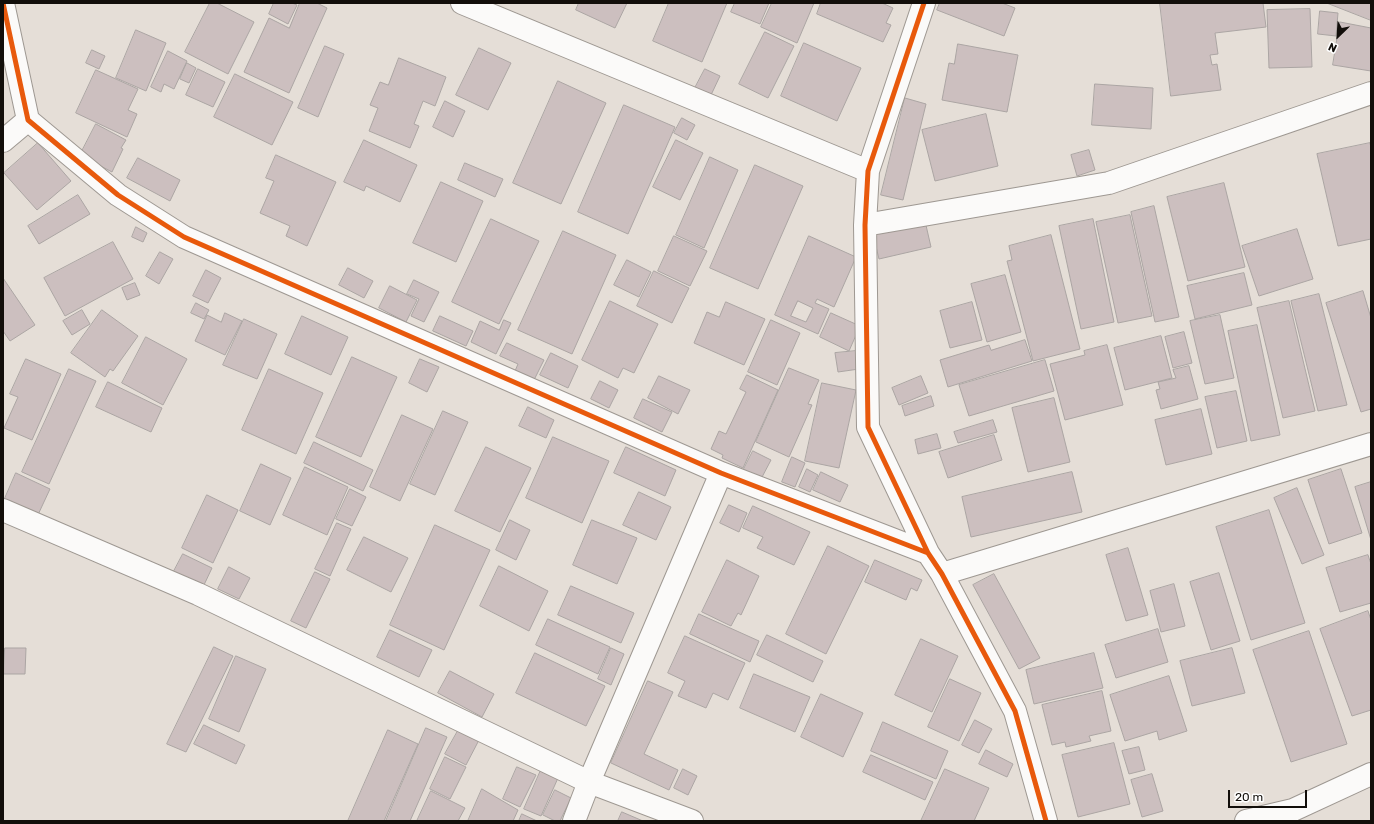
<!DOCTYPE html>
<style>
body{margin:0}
#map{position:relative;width:1374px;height:824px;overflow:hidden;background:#e5ded7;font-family:Rubik,sans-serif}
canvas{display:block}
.frame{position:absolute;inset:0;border:4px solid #120e0a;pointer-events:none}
.north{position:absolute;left:1318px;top:16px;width:40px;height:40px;-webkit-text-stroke:3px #fff;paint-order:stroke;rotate:205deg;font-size:11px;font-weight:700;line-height:16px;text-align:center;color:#120e0a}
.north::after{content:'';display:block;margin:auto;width:14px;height:18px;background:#120e0a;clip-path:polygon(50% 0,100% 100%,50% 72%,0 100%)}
.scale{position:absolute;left:1228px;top:790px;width:79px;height:18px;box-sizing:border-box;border:2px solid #120e0a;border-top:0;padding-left:5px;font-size:12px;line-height:14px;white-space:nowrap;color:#120e0a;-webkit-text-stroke:3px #fff;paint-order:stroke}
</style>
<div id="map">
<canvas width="1374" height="824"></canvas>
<div class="frame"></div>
<div class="north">N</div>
<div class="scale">20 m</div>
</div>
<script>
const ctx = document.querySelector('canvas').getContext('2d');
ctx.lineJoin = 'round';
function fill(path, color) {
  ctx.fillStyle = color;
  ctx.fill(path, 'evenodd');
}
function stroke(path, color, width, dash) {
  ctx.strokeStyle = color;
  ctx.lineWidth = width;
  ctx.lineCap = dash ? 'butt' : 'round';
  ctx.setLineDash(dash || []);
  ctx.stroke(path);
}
const building = new Path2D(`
 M210,3h7l37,19 -26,52 -43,-22z
 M274,3h18l5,2 -9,19 -19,-10z
 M300,3h17l10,5 -38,85 -45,-21 25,-54 20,10z
 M579,3h48l-12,25 -39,-18z
 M669,3h58l-25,59 -49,-21z
 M735,3h34l-9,21 -29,-12z
 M772,3h42l-17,40 -36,-16z
 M821,3h61l11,5 -7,15 5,2 -8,17 -66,-28z
 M940,3h62l13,5 -11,28 -67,-26z
 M1160,3h103l3,24 -51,6 3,21 -8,1 2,10 5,-1 4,26 -50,6z
 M1327,3h44v17z
 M1310,9l2,58 -43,1 -2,-58z
 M1320,11l18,2 -2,23 -18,-2z
 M1340,22l31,6v43l-38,-6z
 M136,30l30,13 -20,48 -30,-13z
 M765,32l29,14 -26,52 -29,-14z
 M804,43l57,25 -24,53 -56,-25z
 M958,44l60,11 -11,57 -65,-12 7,-37 5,1z
 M325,46l19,8 -26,63 -20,-9z
 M479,48l32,15 -23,47 -32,-15z
 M92,50l13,6 -6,13 -13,-6z
 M168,51l19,10 -13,28 -10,-5 -3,8 -10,-5z
 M399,58l47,19 -11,29 -12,-5 -9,23 5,2 -9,22 -41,-17 9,-23 -8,-3 10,-23 8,3z
 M187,63l9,5 -7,15 -9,-4z
 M198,69l27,13 -12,25 -27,-12z
 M705,69l15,7 -9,19 -16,-7z
 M96,70l42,19 -10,21 9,4 -10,23 -51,-24z
 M235,74l58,28 -21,43 -58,-28z
 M558,81l48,22 -45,101 -48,-21z
 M1095,84l58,4 -2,41 -59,-4z
 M905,98l21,6 -23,96 -22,-5z
 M445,101l20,10 -12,26 -20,-10z
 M624,105l51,22 -47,107 -50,-22z
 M986,114l12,52 -63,15 -13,-51z
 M682,118l13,7 -8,15 -13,-7z
 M96,124l30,16 -5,8 2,1 -11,23 -32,-17z
 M364,140l53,25 -17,37 -34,-16 -2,5 -20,-9z
 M676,140l27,13 -23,47 -27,-13z
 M38,143l33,38 -34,29 -33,-37z
 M1370,143l1,5v91l-33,7 -21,-92z
 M1089,150l6,20 -18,6 -6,-21z
 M276,155l60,27 -29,64 -21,-10 4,-10 -30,-13 14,-32 -8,-3z
 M710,157l28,13 -34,78 -28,-13z
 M138,158l42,22 -10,21 -43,-23z
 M465,163l38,16 -8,18 -37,-17z
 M755,165l48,21 -45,103 -48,-21z
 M441,182l42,19 -27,61 -43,-19z
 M1224,183l21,84 -57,14 -21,-84z
 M78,195l12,19 -51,30 -11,-18z
 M1154,206l25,111 -24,5 -24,-110z
 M1130,215l22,101 -34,7 -22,-101z
 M491,219l48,22 -40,83 -47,-22z
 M1093,219l21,103 -33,7 -22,-103z
 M925,221l6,26 -52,12 -6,-25z
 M136,227l11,6 -4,9 -11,-5z
 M1297,229l16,50 -54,17 -17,-50z
 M563,231l53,24 -44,99 -54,-24z
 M1051,235l29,114 -47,12 -26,-100 5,-1 -3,-14z
 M674,236l33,15 -17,35 -32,-15z
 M809,236l47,21 -22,50 -17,-8 -2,4 14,6 -11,25 -43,-19zM798,301l15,7 -7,14 -15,-6z
 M113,242l20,37 -68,37 -21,-38z
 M160,252l13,7 -14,25 -13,-8z
 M627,260l24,12 -12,25 -25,-12z
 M348,268l25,13 -9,17 -25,-13z
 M206,270l15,8 -13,25 -15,-7z
 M654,271l35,17 -17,35 -35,-17z
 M1244,273l8,32 -57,14 -8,-33z
 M1005,275l16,57 -34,10 -16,-58z
 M3,278l32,47 -25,16 -7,-10z
 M414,280l25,12 -15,30 -13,-6 8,-17 -12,-5z
 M135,283l5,12 -13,5 -5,-12z
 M390,286l27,14 -11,22 -27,-14z
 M1363,291l8,27v91l-10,3 -35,-109z
 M1319,294l28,111 -29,6 -27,-110z
 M610,301l48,23 -24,49 -11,-5 -5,10 -36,-18z
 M1289,301l26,110 -32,7 -26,-110z
 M726,302l39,17 -21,46 -50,-22 13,-31 12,5z
 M972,302l10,38 -32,8 -10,-37z
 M196,303l13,7 -5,9 -13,-6z
 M82,310l8,14 -18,11 -9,-14z
 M102,310l36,26 -25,35 -3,-2 -5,8 -34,-24z
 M225,313l17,8 -17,34 -30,-14 12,-26 14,7z
 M831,313l29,13 -11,25 -29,-14z
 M1220,315l14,63 -29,6 -15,-63z
 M302,316l46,21 -17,38 -46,-21z
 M440,316l33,15 -7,15 -33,-15z
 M244,319l33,15 -20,45 -34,-14z
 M504,320l7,3 -15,31 -25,-12 9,-21 19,9z
 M771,320l29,13 -23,52 -29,-13z
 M1257,325l23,110 -29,6 -23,-110z
 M1184,332l8,31 -19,5 -8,-31z
 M1161,336l11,42 -47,12 -11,-42z
 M146,337l41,22 -24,46 -41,-22z
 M1025,340l7,21 -84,26 -8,-27 49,-15 2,5z
 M507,343l37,17 -10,20 -19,-9 3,-7 -18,-8z
 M1107,345l16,60 -58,15 -15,-56 35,-9 -1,-4z
 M856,351l3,18 -21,3 -3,-19z
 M551,353l27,13 -10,22 -28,-13z
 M352,357l45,20 -36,80 -45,-20z
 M26,359l35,15 -29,66 -28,-12 14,-31 -8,-3z
 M420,359l19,8 -12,25 -18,-9z
 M1045,360l9,31 -85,25 -10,-31z
 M1189,366l9,33 -37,10 -5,-19 4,-1 -2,-7 18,-4 -3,-8z
 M789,368l30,12 -11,24 4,1 -23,52 -33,-15z
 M69,369l27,12 -47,103 -27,-12z
 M269,369l54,24 -27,61 -54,-24z
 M747,375l31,15 -35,78 -21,-10 1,-3 -12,-6 8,-18 7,3 20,-42 -6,-3z
 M659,376l31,14 -12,24 -30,-16z
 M921,376l7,17 -29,12 -7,-17z
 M600,381l18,9 -9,18 -18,-9z
 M108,382l54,26 -11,24 -55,-25z
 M822,383l34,7 -17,78 -34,-7z
 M1236,391l11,50 -30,7 -12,-51z
 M931,396l3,10 -29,10 -3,-10z
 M1054,398l16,64 -42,10 -16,-64z
 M643,399l29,13 -10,20 -28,-14z
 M528,407l26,13 -8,18 -27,-12z
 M1201,409l11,45 -46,11 -11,-45z
 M443,411l25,11 -33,73 -25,-11z
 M402,415l31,14 -33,72 -30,-14z
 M993,420l4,12 -39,11 -4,-11z
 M937,434l4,14 -23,6 -3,-14z
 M994,435l8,25 -54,18 -9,-26z
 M553,437l56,24 -27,62 -56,-25z
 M314,442l59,28 -10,21 -59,-28z
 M486,447l45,21 -31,64 -45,-21z
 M626,447l50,23 -11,26 -51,-23z
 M753,451l18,9 -10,19 -18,-8z
 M792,457l13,6 -10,24 -13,-5z
 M261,464l30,14 -21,47 -30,-14z
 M305,467l43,20 -21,48 -44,-20z
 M807,469l11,6 -8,17 -11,-5z
 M1341,469l21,64 -33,11 -21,-64z
 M821,472l27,13 -8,17 -27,-12z
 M1072,472l10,40 -111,25 -9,-40z
 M16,473l34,16 -14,30 -33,-16z
 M1371,482v58l-16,-53z
 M1297,488l27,67 -22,9 -28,-66z
 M350,489l16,8 -14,29 -16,-7z
 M639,492l32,15 -15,33 -33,-15z
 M207,495l31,15 -25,53 -31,-15z
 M729,505l18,8 -8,19 -19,-9z
 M753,506l57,26 -16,33 -37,-17 6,-11 -20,-9z
 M1269,510l36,113 -54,17 -35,-113z
 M510,520l20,10 -14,30 -20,-10z
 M592,520l45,18 -20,46 -44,-19z
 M337,523l14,6 -21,47 -15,-7z
 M435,525l55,25 -46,100 -54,-25z
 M364,537l44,21 -17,34 -44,-22z
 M828,546l41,20 -43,88 -40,-20z
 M1128,548l20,67 -22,6 -20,-66z
 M183,554l29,14 -9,19 -30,-14z
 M1368,555l3,9v39l-31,9 -14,-44z
 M727,560l32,16 -18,39 -3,-2 -7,13 -29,-14z
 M875,560l47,20 -5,11 -6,-3 -5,12 -41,-18z
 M499,566l49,25 -19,40 -49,-25z
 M229,567l21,11 -11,21 -21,-10z
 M315,572l15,7 -24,49 -15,-7z
 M1219,573l21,68 -29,9 -21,-68z
 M994,574l46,84 -21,11 -46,-84z
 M1174,584l11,42 -24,6 -11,-41z
 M571,586l63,27 -13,30 -63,-28z
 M1368,611l3,9v90l-19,6 -32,-87z
 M699,614l60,27 -9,21 -60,-28z
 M548,619l62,28 -12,27 -62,-29z
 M1158,629l10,33 -52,16 -11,-33z
 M390,630l42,20 -13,27 -42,-20z
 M1309,631l38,113 -56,18 -38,-112z
 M767,635l56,26 -10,21 -56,-27z
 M685,636l60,27 -17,37 -15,-7 -7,15 -28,-12 7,-15 -17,-8z
 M921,639l37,17 -26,56 -37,-17z
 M214,647l19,9 -47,96 -19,-8z
 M5,648h21l-1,26h-21z
 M611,648l13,6 -13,31 -13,-6z
 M1232,648l13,45 -53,13 -12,-45z
 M535,653l70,33 -19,40 -70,-33z
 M1094,653l9,35 -69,16 -8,-34z
 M236,656l30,13 -27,63 -30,-13z
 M450,671l44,23 -12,23 -44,-24z
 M754,674l56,23 -15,35 -55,-24z
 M1169,676l18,55 -28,9 -2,-9 -32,10 -15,-46z
 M950,679l31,14 -22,48 -31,-14z
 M648,681l25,11 -29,62 34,16 -9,20 -58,-27z
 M1102,691l9,40 -22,5 2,5 -25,6 -1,-5 -13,3 -10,-40z
 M821,694l42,19 -20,44 -42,-20z
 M975,720l17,9 -13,24 -17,-8z
 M883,722l65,29 -12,28 -65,-28z
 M204,725l41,20 -9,19 -42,-20z
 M426,728l21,9 -37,84h-24z
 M459,729l20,11 -13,25 -21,-11z
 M388,730l30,14 -34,77h-36z
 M1114,743l16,61 -52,13 -16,-62z
 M1139,747l6,23 -16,4 -7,-23z
 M986,750l27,14 -6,13 -28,-13z
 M871,755l62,27 -8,18 -62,-28z
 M445,757l21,10 -16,32 -20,-10z
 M517,767l19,8 -16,32 -17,-8z
 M683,769l14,7 -9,19 -14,-7z
 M945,769l44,19 -15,33h-53z
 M541,770l17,8 -17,38 -17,-7z
 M1152,774l11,37 -21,6 -11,-37z
 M482,789l36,21 -5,11h-45z
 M555,790l16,8 -11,23h-5l-12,-6z
 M431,791l34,17 -7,13h-41z
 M622,812l21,9h-25z
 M522,814l15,7h-18z`);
fill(building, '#ccbfbf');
stroke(building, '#aba5a3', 1);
const minor = new Path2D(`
 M3,3l25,117 90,75 66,42 537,236 207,80
 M462,3l406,168
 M924,3l-56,168 -3,54 3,202 60,126 14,21 73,137 31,110
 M3,141l25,-21
 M865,225l244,-42 262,-90
 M3,510l195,84 391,188 103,39
 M942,574l429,-130
 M574,821l15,-39 132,-309
 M1246,821l47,-11 78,-36`);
stroke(minor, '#9e9892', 24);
stroke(minor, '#fbfaf9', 22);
stroke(new Path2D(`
 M3,3l25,117 90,75 66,42 537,236 207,80
 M924,3l-56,168 -3,54 3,202 60,126 14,21 73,137 31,110`), '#e8590c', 5);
</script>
